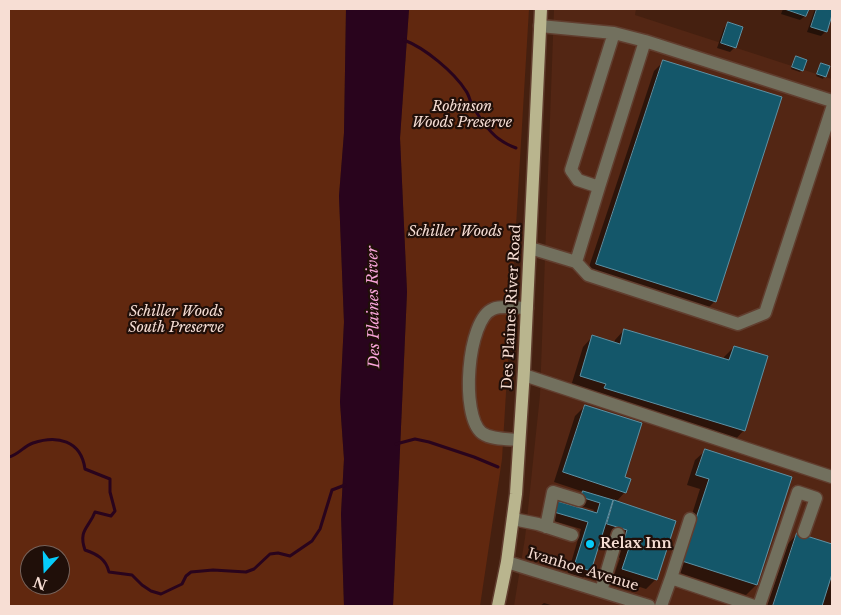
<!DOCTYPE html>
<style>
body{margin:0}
#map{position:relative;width:841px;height:615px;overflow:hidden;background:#452010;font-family:"Libre Baskerville",serif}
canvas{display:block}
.frame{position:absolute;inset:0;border:10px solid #f7ded4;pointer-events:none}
.north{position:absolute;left:20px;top:545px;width:50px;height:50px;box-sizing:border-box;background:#200f09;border:1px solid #76625a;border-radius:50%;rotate:200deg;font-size:14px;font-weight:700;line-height:20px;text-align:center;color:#f7ded4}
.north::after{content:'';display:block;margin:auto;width:18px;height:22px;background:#06cbf9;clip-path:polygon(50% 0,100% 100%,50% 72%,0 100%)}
</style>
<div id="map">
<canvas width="841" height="615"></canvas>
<div class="frame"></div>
<div class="north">N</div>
</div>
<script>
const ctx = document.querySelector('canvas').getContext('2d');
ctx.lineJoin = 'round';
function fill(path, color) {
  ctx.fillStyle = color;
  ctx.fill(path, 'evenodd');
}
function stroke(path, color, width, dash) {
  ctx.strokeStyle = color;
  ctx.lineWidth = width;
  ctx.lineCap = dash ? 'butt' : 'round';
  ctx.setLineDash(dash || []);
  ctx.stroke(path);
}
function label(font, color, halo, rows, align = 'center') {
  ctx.font = font + ' "Libre Baskerville",serif';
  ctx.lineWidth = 4.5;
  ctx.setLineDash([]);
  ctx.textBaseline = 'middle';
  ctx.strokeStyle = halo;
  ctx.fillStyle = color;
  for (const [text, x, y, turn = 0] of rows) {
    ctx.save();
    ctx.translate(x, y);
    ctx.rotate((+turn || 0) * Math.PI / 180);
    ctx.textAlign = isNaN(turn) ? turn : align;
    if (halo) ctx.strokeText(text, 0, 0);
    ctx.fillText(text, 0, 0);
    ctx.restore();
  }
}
fill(new Path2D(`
 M554,9h82l-1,6 197,64v527h-318l11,-68 15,-143z`), '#532614');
fill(new Path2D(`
 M9,9h337l-2,124 -5,63 5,126 -4,80 4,57 -3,55 3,92h-335zM30,555h30v30h-30z
 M409,9h120l-27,450 -22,147h-87l14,-314 -7,-154z`), '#61280f');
fill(new Path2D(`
 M346,9h63l-9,129 7,154 -14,314h-49l-3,-92 3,-55 -4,-57 4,-80 -5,-126 5,-63z`), '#29041d');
fill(new Path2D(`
 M783,9h24l-2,7 -5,4 -19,-6z
 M815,9h17l-7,23 -4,4 -14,-4z
 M729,23l6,24 -5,5 -13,-4 7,-20z
 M796,57l6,13 -2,2 -9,-3z
 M663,62l117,36 -66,204 -9,9 -118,-38 67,-202z
 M822,64l6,3 -5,12 -7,-3z
 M624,330l100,30v-3l10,-10 10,83 -9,10 -164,-54 12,-39 9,-10 22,6 1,-3z
 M585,406l38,72 2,14 -9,10 40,77 -10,10 -33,-11 7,-20 -7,-3 5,-15 -17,-6 -11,36 -7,8 -15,-5 13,-44 -34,-10 3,-9 42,3 2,-3 -19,-6 1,-4 8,-8 -30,-10 21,-66z
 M705,451l85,27 -34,107 -10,10 -72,-24 26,-82 -13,-4 8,-25z
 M797,534l35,11v61h-65l21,-62z
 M544,603l10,3h-14z`), '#0007');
stroke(new Path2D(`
 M404,40c21,8 50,32 62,51 3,4 4,10 6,14 7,12 18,29 30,36 4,3 9,5 14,7
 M396,444l19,-5 14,3 45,15 24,10
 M9,457c9,-2 15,-11 24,-14 24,-8 48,-3 52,26l25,10v13l5,19 -4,5 -16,-4c-6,16 -17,18 -10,38 12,4 21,9 24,22l23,3 10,10 9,6 10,3 21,-10 4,-8 5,-4 22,-2 33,2 8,-3 16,-15 8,-1 12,3 22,-15 8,-12 12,-39 13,-5`), '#29041d', 3);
const building = new Path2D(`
 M785,9h24l-3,7z
 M817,9h15v6l-5,17 -16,-5z
 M728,22l15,5 -7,21 -15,-5z
 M796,56l11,4 -4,11 -11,-4z
 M663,60l119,37 -66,205 -120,-38z
 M821,63l9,3 -4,11 -9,-3z
 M624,329l105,31 5,-14 34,10 -23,75 -141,-43 2,-4 -26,-8 12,-41 28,9z
 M585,405l57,18 -17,54 6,2 -5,14 -63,-21z
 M705,449l87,28 -35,108 -75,-24 27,-82 -13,-4z
 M583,491l30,9 -22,71 -17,-5 14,-44 -34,-10 3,-11 40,12 3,-10 -19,-6z
 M614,500l62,21 -19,59 -35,-11 7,-21 -7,-2 5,-16 -20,-6z
 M797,533l35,11v30l-10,32h-49z`);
fill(building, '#14576a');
stroke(building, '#5d91a4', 1);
const minor = new Path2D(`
 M540,26l74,7
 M599,187l46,-146
 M530,248l46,14 12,13 150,49 27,-11 67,-205
 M576,262l23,-75 -21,-7 -7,-10 43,-137 31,8 187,60
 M524,375l308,102
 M519,440c-11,-1 -27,0 -37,-7 -22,-17 -15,-114 11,-124 9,-4 24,-1 34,-1
 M513,519l25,5 34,11
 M546,527l7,-35 26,8
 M507,562l142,44
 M671,578l19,-59
 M601,591l17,-57
 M661,606l10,-28 83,28
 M759,606l39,-114 18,6 -12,34`);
const major = new Path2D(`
 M498,606l9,-44 9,-68 8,-124 17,-361`);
stroke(minor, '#613e2f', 15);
stroke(major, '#613e2f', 15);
stroke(minor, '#72705e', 12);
stroke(major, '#b9b58e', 12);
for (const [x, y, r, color] of [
 [590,544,5,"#06cbf9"]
]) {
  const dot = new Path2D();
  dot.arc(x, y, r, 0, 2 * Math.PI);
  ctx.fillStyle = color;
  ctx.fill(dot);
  stroke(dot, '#200f09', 2);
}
label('italic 14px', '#f4dcd3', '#200f09', [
 ["Robinson",462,107],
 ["Woods Preserve",462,123],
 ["Schiller Woods",455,232],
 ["Schiller Woods",176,312],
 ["South Preserve",176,328]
]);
label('14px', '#f7ded4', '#200f09', [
 ["Des Plaines River Road",512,307,-87],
 ["Ivanhoe Avenue",583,570,17]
]);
label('bold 14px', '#f7ded4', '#200f09', [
 ["Relax Inn",600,544]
], 'left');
label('italic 15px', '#f9a5d9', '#200f09', [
 ["Des Plaines River",374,307,-91]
]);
</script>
